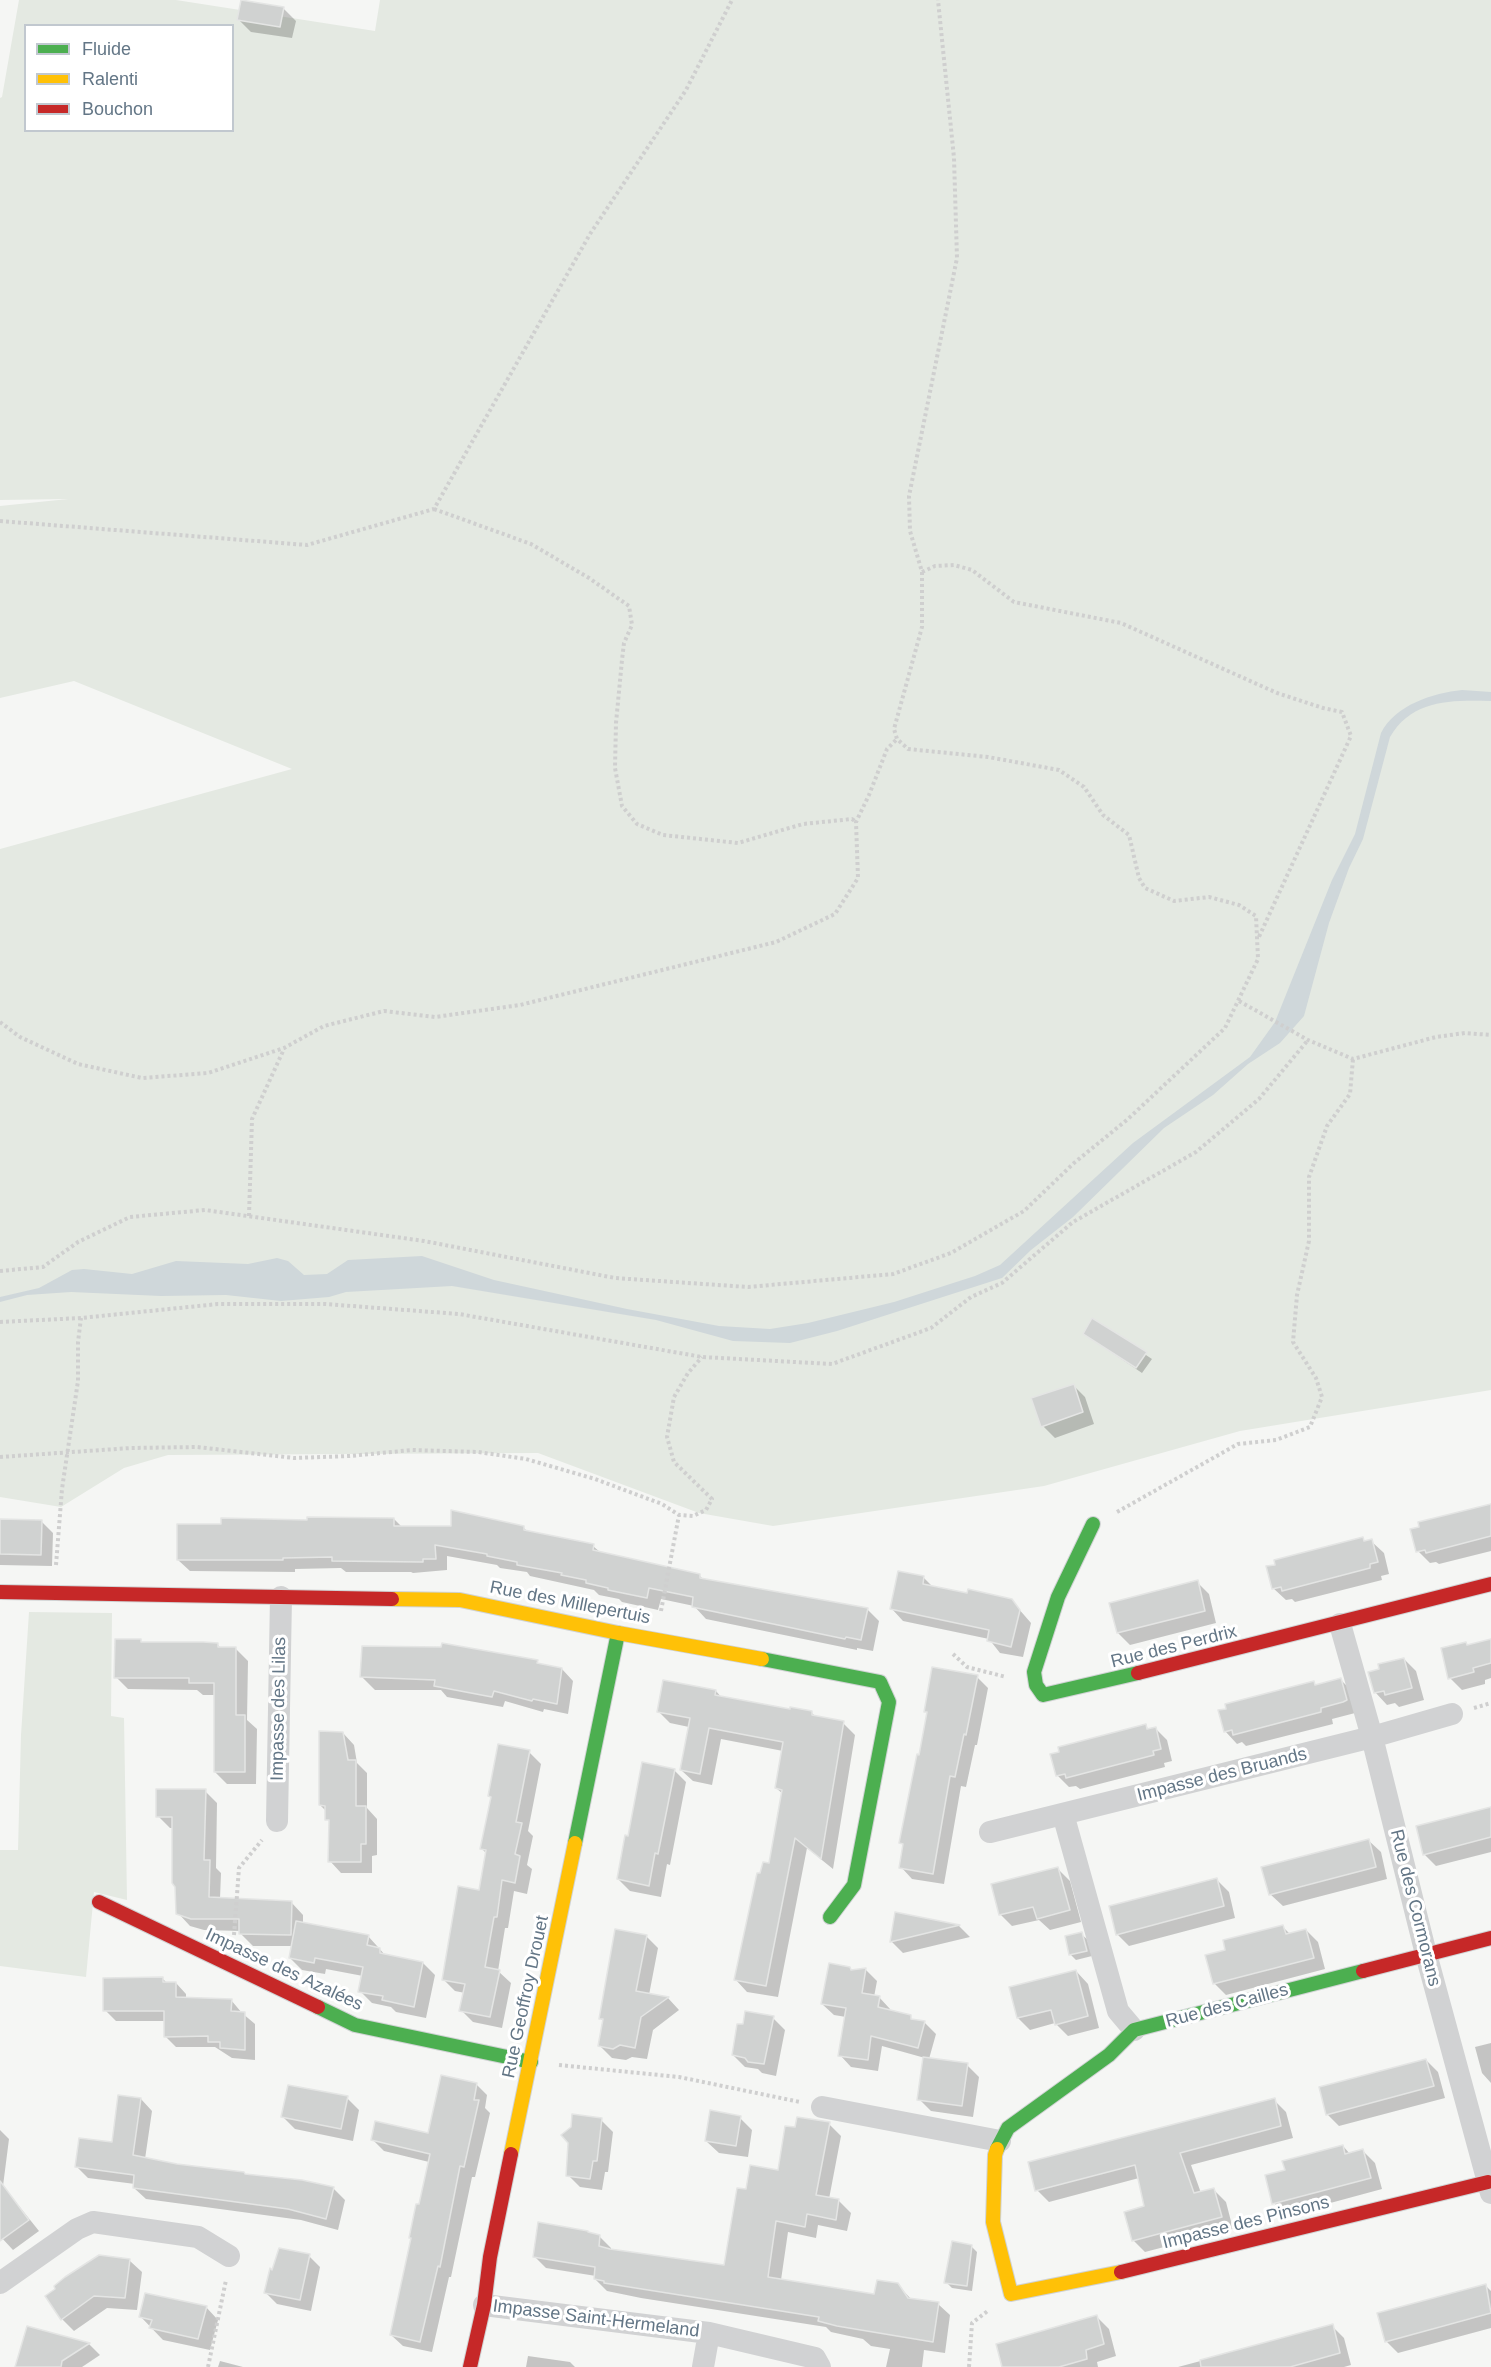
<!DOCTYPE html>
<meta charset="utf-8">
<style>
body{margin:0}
#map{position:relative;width:1491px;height:2367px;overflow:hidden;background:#f5f6f4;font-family:Arial,sans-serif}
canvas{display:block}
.legend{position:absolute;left:24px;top:24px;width:210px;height:108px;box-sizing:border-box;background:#fff;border:2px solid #c1c8cf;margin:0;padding:8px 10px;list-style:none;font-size:18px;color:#637686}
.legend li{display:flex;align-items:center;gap:12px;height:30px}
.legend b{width:30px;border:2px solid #c1c8cf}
</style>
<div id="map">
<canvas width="1491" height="2367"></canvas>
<ul class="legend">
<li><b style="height:8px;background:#4caf50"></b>Fluide</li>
<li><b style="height:8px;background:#ffc107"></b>Ralenti</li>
<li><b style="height:8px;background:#c62828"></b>Bouchon</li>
</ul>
</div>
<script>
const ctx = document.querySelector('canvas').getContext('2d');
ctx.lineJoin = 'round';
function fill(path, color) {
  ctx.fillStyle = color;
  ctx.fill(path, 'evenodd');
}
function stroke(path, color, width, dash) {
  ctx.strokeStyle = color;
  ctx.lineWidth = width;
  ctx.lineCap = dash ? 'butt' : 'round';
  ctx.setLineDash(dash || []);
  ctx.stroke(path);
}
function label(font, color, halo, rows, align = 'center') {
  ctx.font = font + ' Arial,sans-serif';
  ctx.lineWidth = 6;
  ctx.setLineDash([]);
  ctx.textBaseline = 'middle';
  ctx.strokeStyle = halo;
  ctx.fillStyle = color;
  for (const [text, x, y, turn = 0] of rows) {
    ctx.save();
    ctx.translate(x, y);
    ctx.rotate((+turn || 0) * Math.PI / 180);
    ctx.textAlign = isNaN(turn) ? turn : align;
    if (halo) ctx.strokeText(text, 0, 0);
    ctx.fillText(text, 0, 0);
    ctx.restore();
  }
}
fill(new Path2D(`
 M19,0h157l199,31 5,-31h1111v1390l-251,41 -196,55 -271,40 -74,-13 -161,-60 -370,2 -44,13 -63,39 -61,-10v-648l292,-80 -218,-88 -74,17v-192l68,-7 -68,1v-402l2,-1zM26,26h206v104h-206z
 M29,1612l83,1 -1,103 13,2 3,182 -33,-8 -8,85 -86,-11v-116h18l3,-115z`), '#e4e9e2');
fill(new Path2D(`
 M1462,690l29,2v9c-39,-1 -79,-2 -101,36l-27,102 -14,29 -20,55 -25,93 -24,27 -32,21 -35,31 -49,33 -91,89 -42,33 -29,28 -165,53 -47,12 -57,-2 -77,-21 -204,-34 -106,6 -17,5 -48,4 -55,-6 -65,1 -90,-4 -44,3 -27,7v-5l39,-9 33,-18 12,-1 48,5 44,-13 72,3 29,-6 11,3 16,14 23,-1 21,-14 74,-4 72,24 133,29 92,17 51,3 38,-6 86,-21 81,-26 25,-11 133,-122 117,-86 25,-35 57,-142 23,-46 26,-101c14,-28 52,-40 81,-43z`), '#cfd7da');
fill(new Path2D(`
 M242,2l42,7 12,12 -4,17 -41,-6 -12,-12z
 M1093,1320l59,39 -10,14 -58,-39z
 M1073,1385l12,12 9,27 -39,14 -12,-12z
 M1491,1506v45l-52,13 -3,-2 -6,1 -12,-12z
 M394,1519l8,8 122,1 5,5 64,13 8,7 98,22 5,5 163,29 12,12 -6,30 -16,-3v2l-151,-31 -12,-13 -33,-7 -3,11 -36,-8 -3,-3 -20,-4 -5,-5 -64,-14 -3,-4 -27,-4 -3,-3 -50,-9v14l-34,3 -2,-1h-65l-5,-4 -46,1v3l-105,-1 -12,-11 45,-35z
 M0,1520l42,2 11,11 -1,33 -52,-1z
 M1363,1539l3,3 5,-1 13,12 5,21 -8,2 1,4 -87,22 -3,-3 -6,1 -13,-12 4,-22z
 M924,1578l10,10 77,12 20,23 -8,34 -23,-4 -11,-14 -86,-18 -11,-12z
 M1197,1582l12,12 7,29 -86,22 -12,-12z
 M140,1641l3,3 75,1 3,3 15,1 12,12 -1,59 10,9 -1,55h-29l-12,-12v-77h-12l-6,-5 -69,-1 -12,-12z
 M1466,1643l3,3 22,-3v35l-6,2v4l-23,6 -12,-12z
 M1404,1659l12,12 8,29 -25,7 -4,-4 -8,2 -12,-13z
 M537,1662l4,4 21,3 11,12 -5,33 -24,-5 -1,3 -38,-11 -2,6 -56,-10 -6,-7h-66l-13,-13z
 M977,1677l11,11 -11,57h-2l-9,42 -5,-1 -17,98 -32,-5 -11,-12 3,-21 -3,-4 19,-85 8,-43 -3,-3z
 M1341,1680l12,12 6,20 -27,7 1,5 -87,22 -4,-4 -5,2 -12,-13 3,-21 85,-27 3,3z
 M716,1691l6,7 69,13 20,1 5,5 27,6 12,12 -22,134 -26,-21 -29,149 -31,-5 -11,-12 25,-105 10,-10 12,-71 -7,-6 7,-37 -62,-12 -9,46 -19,-4 -12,-11 8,-43 -19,-4 -12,-12z
 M1146,1726l3,4 6,-2 12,12 5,21 -8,2 1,4 -85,22 -4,-3 -7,1 -12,-12z
 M343,1733l11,12 3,18 10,10v35l10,11v36l-5,1v17h-31l-11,-12 1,-38 -4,-4 -1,-8 -6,-6z
 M529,1752l12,12 -13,67 5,5 -6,29 5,4 -5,25 -13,-3 -6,37h-3l-7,43 13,12 -9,45 -29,-6 -12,-12 4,-17 -10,-2 -12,-12 37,-87 7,-38 -5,-5z
 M674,1770l12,12 -16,83 -3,-1 -6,33 -31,-6 -12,-12 11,-41z
 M205,1791l12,12 -1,65 5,5 -1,26 71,3 12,13v9l65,12 18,20 37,7 12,12 -9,43 -30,-6 -5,-5 -19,-4 -12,-12 3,-15 -37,-7 -1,5 -23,-4 -12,-12 3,-12h-40l-12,-12v-3l-37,-1 -14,-4 -12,-13 -4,-85h-4l-12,-12z
 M1491,1809v43l-55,14 -12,-12z
 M1368,1840l13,12 6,27 -104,27 -13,-12z
 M1058,1869l12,12 11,41 -31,8 -11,-10 -27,6 -12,-12z
 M1217,1880l12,12 6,26 -106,28 -12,-12z
 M896,1914l63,12 11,11 -67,16 -12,-12z
 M1283,1927l7,7 16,-4 12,12 7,27 -99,26 -12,-12 12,-32z
 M1081,1934l6,5 5,17 -16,4 -5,-5 -4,-18z
 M646,1936l12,12 -9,47 19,3 11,12 -26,20 -6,29 -15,-2 -6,3 -14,-2 -12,-12 4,-24 -4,-4z
 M850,1968l3,3 13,-1 11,11 -3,16h5l11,12v3l35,11 11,11 -7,25 38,6 12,12 -6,40 -42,-6 -12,-12 6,-41 -43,-12 -4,25 -27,-4 -11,-12 6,-38 -12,-2 -12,-11z
 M1076,1971l12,13 11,44 -31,8 -13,-13 -25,7 -12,-12z
 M163,1979l4,4h9l10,11v5l45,1 11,13 13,11v36l-23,-2 -17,-11h-39l-11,-11v-15h-49l-11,-11z
 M773,2018l12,12 -9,46 -14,-3 -4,-4 -13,-2 -12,-12z
 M1491,2043v40l-9,-10 -7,-26z
 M1426,2060l12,12 7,26 -106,28 -12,-12z
 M476,2084l11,11 -2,13 5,5 -15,64h-3l-21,100h-2l-17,75 -29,-6 -12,-11 38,-173 -45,-11 -11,-11 56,-5z
 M347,2098l12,12 -6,31 -58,-12 -12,-12z
 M141,2099l11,12 -7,48 101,17 55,6 33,7 11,11 -7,30 -37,-10 -155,-21 -12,-11 1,-4 -47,-6 -12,-12 38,-22z
 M1274,2100l12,12 7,26 -102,27 10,28 13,-3 12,12 7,27 -88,23 -12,-12 13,-33 -7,-29 -90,24 -12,-12z
 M740,2118l12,12 -4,27 -29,-4 -13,-12z
 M601,2120l12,12 -5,40h-3l-3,18 -22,-3 -12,-12 4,-47z
 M829,2124l12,12 -12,63 10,2 12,12 -4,18 -29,-6 -2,13 -28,-6 -7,48 95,16 21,-12 15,16 26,4 12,11 -5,38 -21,-3 -2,17h-36l4,-18 -19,-3 -8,-7 -32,-7 -5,-5 -185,-29 -34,-7 -12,-12 1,-3 -50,-8 -12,-12 65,-20 12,12v2l114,17 23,-76 31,-19 17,-44z
 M0,2130l9,9 -6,47 36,45 -26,19 -13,-14z
 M1343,2146l7,8 13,-3 12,12 7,26 -96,26 -12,-12 13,-32z
 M971,2246l6,6 -5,39 -20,-3 -6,-6z
 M309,2256l11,11 -9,44 -34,-7 -12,-12z
 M130,2261l12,11 -5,38 -30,-2 -33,23 -12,-12z
 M1485,2285l6,6v37l-93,25 -12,-12z
 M206,2307l12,13 -8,30 -47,-10 -23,-24z
 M1097,2317l12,12 7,27 -19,6 1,5h-95z
 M1332,2326l12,12 7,27 -7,2h-166z
 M28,2328l61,16 11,11 -18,12h-67z
 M528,2356l42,6 5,5h-49z
 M220,2361l23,6h-25z`), '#0003');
const building = new Path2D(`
 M241,0l43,7 -4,20 -43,-7z
 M1092,1318l55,34 -11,16 -53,-34z
 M1074,1384l9,28 -42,15 -10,-29z
 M1491,1504v32l-65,17 -1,-3 -9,2 -6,-23 9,-2 -1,-5z
 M451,1510l73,16v4l70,14 -1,6 107,24v4l168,30 -7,32 -15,-3 -1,2 -153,-32 1,-10 -44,-9 -2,10 -39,-8v-2l-22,-5v-3l-25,-5 1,-2 -45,-8v-3l-30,-6v-2l-52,-9 1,14h-13v3l-91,-1v-4l-49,1v2h-106v-36h44v-6l86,2v-3l87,1v8h57z
 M0,1519l42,1 -1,35 -41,-1z
 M1363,1537l1,4 8,-2 6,23 -8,2v4l-88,23 -1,-4 -9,2 -6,-23 9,-1 -1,-5z
 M898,1571l26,5 -1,8 44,9 1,-4 44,10 8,11 -9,37 -24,-6 2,-11 -99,-21z
 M1198,1580l7,31 -88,22 -8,-30z
 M115,1639h26v3h62l15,1v4h18v68h9v57h-31v-89h-25v-5h-75z
 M1491,1639v24l-18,5 1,4 -26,7 -7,-31 25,-6 1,3z
 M442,1643l96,17 -1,3 25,5 -5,36 -24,-5 -1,2 -38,-10 -2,6 -58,-11 1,-6 -75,-3 2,-31 79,1z
 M1404,1658l8,30 -27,7 -1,-4 -10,2 -6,-21 11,-3 -1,-5z
 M932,1667l46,8 -12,60 -2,-1 -9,43 -5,-1 -17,98 -34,-6 4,-24 -4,-1 18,-89 2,1 8,-43h-3z
 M1341,1678l6,22 -4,2 -22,6v4l-88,23 -1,-5 -8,2 -6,-22 8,-1 -1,-5 89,-23 1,4z
 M663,1680l53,10 -1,5 75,14v-2l22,4v4l32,6 -23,138 -26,-21 -29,148 -32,-6 23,-107h3l3,-11 6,1 13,-73 -7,-2 8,-46 -74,-14 -9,46 -20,-4 10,-52 -33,-6z
 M1146,1724l1,5 9,-2 5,22 -8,2 1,4 -88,23 -1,-4 -9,2 -6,-22 9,-2 -1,-5z
 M319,1731l24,1 5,28h8v46h10v38h-5v18h-33l1,-42h-4v-14l-6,-1z
 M498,1744l32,6 -14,72 6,1 -7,31 5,2 -5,27 -13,-3 -5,37h-3l-9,50 15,3 -10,47 -31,-6 6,-27 -23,-4 16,-94 21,4 7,-40 -6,-1 11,-52 -3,-1z
 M642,1762l33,7 -17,85 -3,-1 -6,33 -32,-7 8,-44 3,1z
 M156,1789h50l-2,71h6l-1,37 83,4 -1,34 -52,-1v-15h-48l-15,-5 -1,-27 -3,-4v-66h-16z
 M1491,1807v30l-68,18 -7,-29z
 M1369,1839l7,28 -107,28 -8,-28z
 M1058,1867l12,43 -33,9 -4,-12 -34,8 -8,-31z
 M1217,1878l7,28 -108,29 -7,-29z
 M895,1912l65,13 -70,17z
 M296,1921l73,14 -2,10 13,3v5l43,9 -9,45 -32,-7 1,-4 -25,-4 5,-25 -48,-9 -1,5 -25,-5z
 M1283,1925l3,9 20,-5 8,29 -101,26 -8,-29 20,-5 -2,-10z
 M615,1929l32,6 -11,56 33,6 -28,20 -6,31 -15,-3 -7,4 -15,-3 5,-27h-4z
 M1082,1932l5,19 -18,4 -4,-19z
 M829,1963l21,4 1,3 15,-2 -4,25 18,3 -2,11 33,8v4l14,2 -7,27 -47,-12 -3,24 -30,-4 8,-48 -25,-4z
 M1076,1970l12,46 -33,9 -4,-15 -34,8 -8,-31z
 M163,1977v5h13v15l56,2 -1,12 14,1v38l-25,-2v-6h-12v-6l-44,1v-26h-61v-33z
 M745,2011l29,5 -10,48 -16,-2 -3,-4 -13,-3 5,-31h6z
 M923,2057l45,6 -6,43 -45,-6z
 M1426,2059l8,27 -108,29 -7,-28z
 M441,2075l36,8 -3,17h5l-15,67 -4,-1 -20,101 -2,-1 -18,76 -30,-7 21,-97h-2l7,-34h3l11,-50 -59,-14 4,-19 53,12z
 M288,2085l60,11 -7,33 -60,-12z
 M118,2095l23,3 -8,57 44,9 67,8 1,2 57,6 32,7 -8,32 -38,-10 -155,-21 1,-13 -59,-8 4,-29 33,4z
 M1275,2098l6,28 -101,27 14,40 20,-5 8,29 -90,24 -8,-29 20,-6 -9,-41 -100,26 -7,-29z
 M710,2110l31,6 -5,30 -31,-5z
 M572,2114l30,4 -5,43h-4l-3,18 -24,-3 2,-33 -7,-8 10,-8z
 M797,2117l33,5 -14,73 23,4 -3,21 -29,-6 -2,13 -29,-6 -8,56 106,17 3,-14 21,3 10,15 31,4 -6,40 -96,-16 -19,-5 1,-4 -215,-34v-2l-10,-2 1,-12 -62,-10 5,-35 50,9v1l12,3 -1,11 11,3 114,16 13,-77 9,1 4,-24 28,5 7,-44 10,1z
 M1343,2145l2,9 18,-5 8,29 -99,26 -7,-29 20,-5 -3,-9z
 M0,2181l29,39 -29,21z
 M952,2241l20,4 -5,41 -23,-3z
 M279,2248l31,6 -10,46 -36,-7 6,-25 2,2z
 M99,2255l31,4 -5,39 -31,-2 -33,24 -16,-24 10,-7 -1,-3 11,-9z
 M1486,2284l5,29 -106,29 -8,-29z
 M145,2293l62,13 -9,33 -49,-11 3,-8 -13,-3z
 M1097,2315l7,29 -18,6 1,9 -28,8h-57l-6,-23z
 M1333,2324l7,29 -50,14h-89l-1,-7z
 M27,2326l63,17 -28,18 -1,6h-46z`);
fill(building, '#d0d2d1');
stroke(building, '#e4e5e4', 1.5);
const fast = new Path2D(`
 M1093,1524l-35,73 -24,75 2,13 7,10 95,-22
 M762,1659l118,23 9,20 -35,183 -24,32
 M575,1843l43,-210
 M318,2007l37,18 176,37
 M997,2149l11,-21 101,-73 25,-25 229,-59`);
const slow = new Path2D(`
 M392,1599l68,1 158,33 144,26
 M997,2149l-2,6 -2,67 18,72 110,-22
 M511,2154l64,-311`);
const jam = new Path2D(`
 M0,1592l392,7
 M1138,1673l353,-89
 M99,1902l219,105
 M1363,1971l128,-33
 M1121,2272l367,-90
 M470,2367l14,-62 6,-48 21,-103`);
stroke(fast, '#d0d3d4', 16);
stroke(slow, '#d0d3d4', 16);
stroke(jam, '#d0d3d4', 16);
stroke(new Path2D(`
 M434,509l97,35 58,34 40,28 3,19 -8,18 -2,17 -6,63 -1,45 7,38 15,18 26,11 75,8 65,-19 49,-5 4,3
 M0,521l307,24 127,-36 156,-275 96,-144 46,-90
 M922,572l13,-6 19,-1 18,5 42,32 107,21 156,70 46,15 19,4 9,24 -93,203
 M1239,1001l69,39 45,19 83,-22 29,-4 26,2
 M0,1022l20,15 58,27 64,14 66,-5 76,-25 40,-22 60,-15 51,6 85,-12 256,-63 59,-28 23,-36 -2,-56 13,-27 18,-46 10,-10
 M249,1216l3,-97 32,-70
 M0,1271l43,-4 35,-25 52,-25 75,-7 219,31 191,37 133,9 145,-13 58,-21 73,-42 50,-48 54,-44 97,-91 33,-69 -2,-43 -17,-11 -30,-8 -35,4 -29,-13 -6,-10 -10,-43 -26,-20 -19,-28 -25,-17 -71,-13 -80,-8 -11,-10 -3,-10 28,-102v-55l-12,-41 -1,-35 48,-238 -3,-100 -16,-158
 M0,1322l81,-4 137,-14h107l134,10 243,43 130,7 99,-36 40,-31 31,-14 71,-61 123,-70 63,-53 49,-59
 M0,1457l131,-9 66,-1 97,11 56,-2 62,-6 66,2 48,7 69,20 67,25 17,11 14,1 13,-6 6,-11 -38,-37 -7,-25 7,-40 14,-24 14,-16
 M1117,1512l121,-68 38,-4 34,-13 12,-30 -6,-19 -23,-36 4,-47 12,-54v-64l18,-51 23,-32 3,-35
 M56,1565l6,-76 16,-108v-39l3,-24
 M661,1611l18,-96
 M953,1654l14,13 39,10
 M1474,1708l17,-5
 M234,1935l5,-67 23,-28
 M559,2065l120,12 121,25
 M208,2367l18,-87
 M969,2367l3,-44 17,-13`), '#cfcfcf', 4, [3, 3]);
stroke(new Path2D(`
 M1340,1624l32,113 54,217 65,239
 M1063,1814l55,197 16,19
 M277,1821l4,-224
 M990,1832l382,-95 80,-23
 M822,2107l178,34
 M0,2283l77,-54 16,-7 105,15 31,19
 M484,2305l225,28 106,25 5,9
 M703,2367l6,-34`), '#d1d2d3', 22);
stroke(fast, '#4caf50', 14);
stroke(slow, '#ffc107', 14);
stroke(jam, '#c62828', 14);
label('18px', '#637686', '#fff', [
 ["Rue des Millepertuis",570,1603,11],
 ["Rue des Perdrix",1174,1647,-14],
 ["Impasse des Lilas",279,1709,-89],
 ["Impasse des Bruands",1222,1775,-14],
 ["Rue des Cormorans",1415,1908,76],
 ["Impasse des Azalées",284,1970,25],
 ["Rue Geoffroy Drouet",526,1997,-78],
 ["Rue des Cailles",1227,2006,-15],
 ["Impasse des Pinsons",1246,2223,-14],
 ["Impasse Saint-Hermeland",596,2319,7]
]);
</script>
